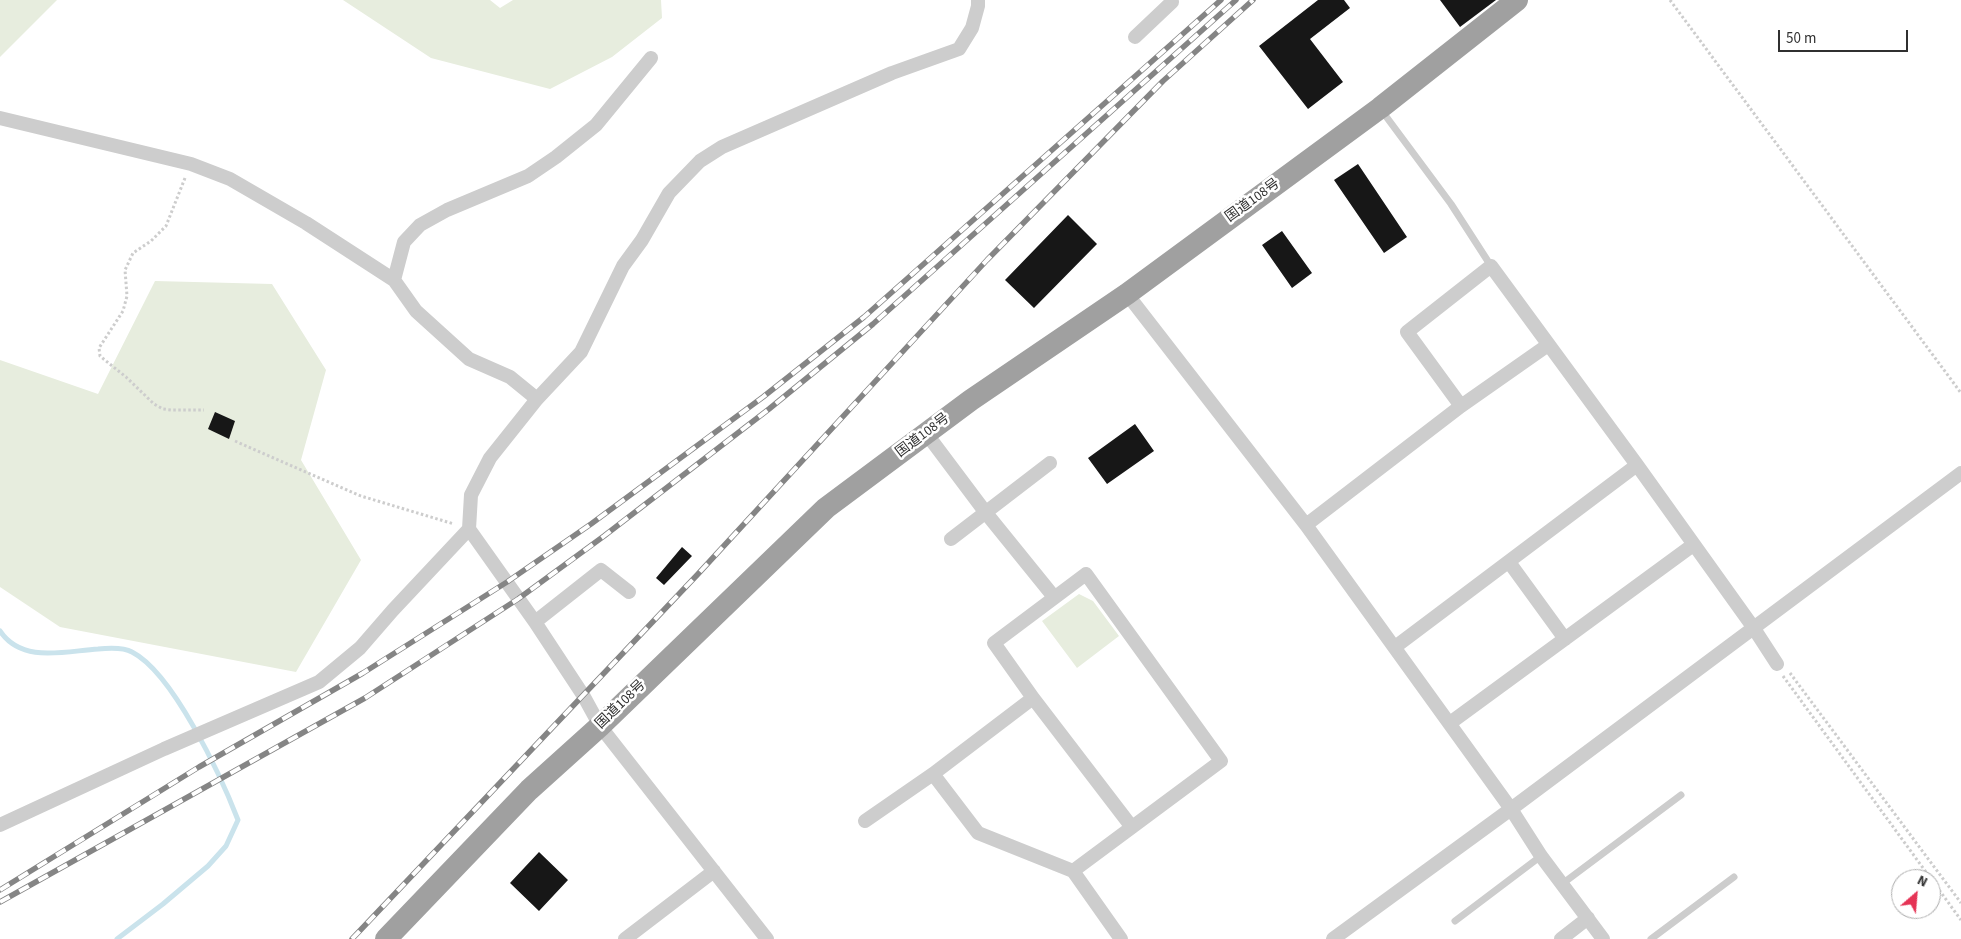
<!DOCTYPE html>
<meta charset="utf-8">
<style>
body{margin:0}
#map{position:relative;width:1961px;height:939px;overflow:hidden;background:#fff;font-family:"Source Sans 3",sans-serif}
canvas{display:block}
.north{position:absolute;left:1891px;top:869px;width:50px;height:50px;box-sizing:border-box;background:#fff;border:1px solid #acacac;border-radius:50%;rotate:27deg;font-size:14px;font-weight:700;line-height:20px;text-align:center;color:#303030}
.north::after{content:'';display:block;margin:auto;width:18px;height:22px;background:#e53355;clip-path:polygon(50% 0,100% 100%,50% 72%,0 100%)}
.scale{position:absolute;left:1778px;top:30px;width:130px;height:22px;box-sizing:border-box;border:2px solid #303030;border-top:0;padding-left:6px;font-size:15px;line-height:18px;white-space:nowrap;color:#303030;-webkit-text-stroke:4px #fff;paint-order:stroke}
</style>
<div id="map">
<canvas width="1961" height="939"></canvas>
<div class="north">N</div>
<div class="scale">50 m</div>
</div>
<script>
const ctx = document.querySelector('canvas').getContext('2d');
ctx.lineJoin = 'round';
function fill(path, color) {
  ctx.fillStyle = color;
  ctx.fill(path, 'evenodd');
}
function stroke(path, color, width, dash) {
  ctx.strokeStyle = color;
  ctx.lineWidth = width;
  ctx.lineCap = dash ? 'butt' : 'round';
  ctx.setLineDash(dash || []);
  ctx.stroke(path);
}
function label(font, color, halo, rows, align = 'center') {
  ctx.font = font + ' "Source Sans 3","Noto Sans JP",sans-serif';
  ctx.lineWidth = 5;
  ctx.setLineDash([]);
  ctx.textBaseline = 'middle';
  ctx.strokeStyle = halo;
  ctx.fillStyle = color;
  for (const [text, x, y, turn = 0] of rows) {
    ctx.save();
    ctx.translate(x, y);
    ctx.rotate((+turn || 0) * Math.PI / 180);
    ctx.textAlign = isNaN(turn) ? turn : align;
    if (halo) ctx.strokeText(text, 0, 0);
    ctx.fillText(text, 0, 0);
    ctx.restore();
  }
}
fill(new Path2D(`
 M0,0h57l-57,57z
 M343,0h147l10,8 13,-8h148l1,18 -50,39 -62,32 -119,-31z
 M155,281l117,3 54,86 -25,90 60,100 -65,112 -236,-45 -60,-40v-227l98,34z
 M1079,594l14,7 26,35 -42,32 -35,-47z`), '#e7edde');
stroke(new Path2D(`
 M0,631c22,33 65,20 98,18 10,-1 25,-2 34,3 41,21 89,124 106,168l-12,26 -18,20 -45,38 -46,35`), '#cae3ec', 5);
fill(new Path2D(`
 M1318,0h26l6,8 -40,31 33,43 -35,27 -49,-63z
 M1440,0h56l-36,27z
 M1358,164l49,73 -23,16 -50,-73z
 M1068,215l29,29 -63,64 -29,-28z
 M1282,231l30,42 -20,15 -30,-43z
 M215,412l20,9 -6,18 -21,-10z
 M1135,424l19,27 -47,33 -19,-26z
 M682,547l10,9 -28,29 -8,-7z
 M539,852l29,28 -29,31 -29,-28z`), '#171717');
stroke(new Path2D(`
 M1670,0l291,393
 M185,178l-19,48 -15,15 -18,12 -8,17 2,26 -4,15 -24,37 1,8 6,5 20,16 28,27 9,5 8,1h33
 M235,441l126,55 93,28
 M1790,673l171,230
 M1783,676l178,244`), '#cdcdcd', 3, [2.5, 2.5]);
stroke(new Path2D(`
 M1382,111l69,93 40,62
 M1562,884l119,-89
 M1455,921l86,-65
 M1651,939l83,-62`), '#cdcdcd', 7);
stroke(new Path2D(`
 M1135,37l37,-35
 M0,118l191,46 39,15 76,44 88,57 22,31 53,48 41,18 27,22
 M394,280l10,-38 16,-17 27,-15 81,-34 28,-19 40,-32 55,-67
 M1127,294l179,231 205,284 30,47 62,83
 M1461,406l-54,-74 84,-66 146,199 116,162 24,37
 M926,433l60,80 68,84
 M1306,525l155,-119 87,-61
 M951,539l99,-76
 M1509,562l56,77
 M535,622l66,-52 28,22
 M1395,647l242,-182
 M1450,723l243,-178
 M933,774l45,59 95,38 48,68
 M865,821l68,-47 100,-76
 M0,825l164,-76 155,-67 41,-34 33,-38 76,-81
 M1073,871l148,-110 -135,-187 -92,69 39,55 98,128
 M625,939l89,-68
 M767,939l-167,-213 -17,-31 -48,-73 -66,-93 2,-34 19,-37 47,-59 44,-47 42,-86 19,-26 27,-47 31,-32 22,-14 170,-74 67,-24 13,-21 6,-22v-6
 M1333,939l178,-130 450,-336
 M1561,939l27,-21`), '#cdcdcd', 14);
stroke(new Path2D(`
 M386,939l143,-149 71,-64 226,-218 145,-108 156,-106 253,-186 137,-108`), '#a0a0a0', 22);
const rail = new Path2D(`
 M0,890l199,-123 164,-94 144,-91 84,-58 172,-127 101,-80 357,-317
 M0,902l365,-204 153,-99 86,-63 165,-127 104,-85 363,-324
 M352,939l346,-365 289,-314 176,-179 90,-81`);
stroke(rail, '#858585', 5.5);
stroke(rail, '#fff', 4, [11]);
label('14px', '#303030', '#fff', [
 ["国道108号",1253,201,-36],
 ["国道108号",923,436,-37],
 ["国道108号",621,705,-44]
]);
</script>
